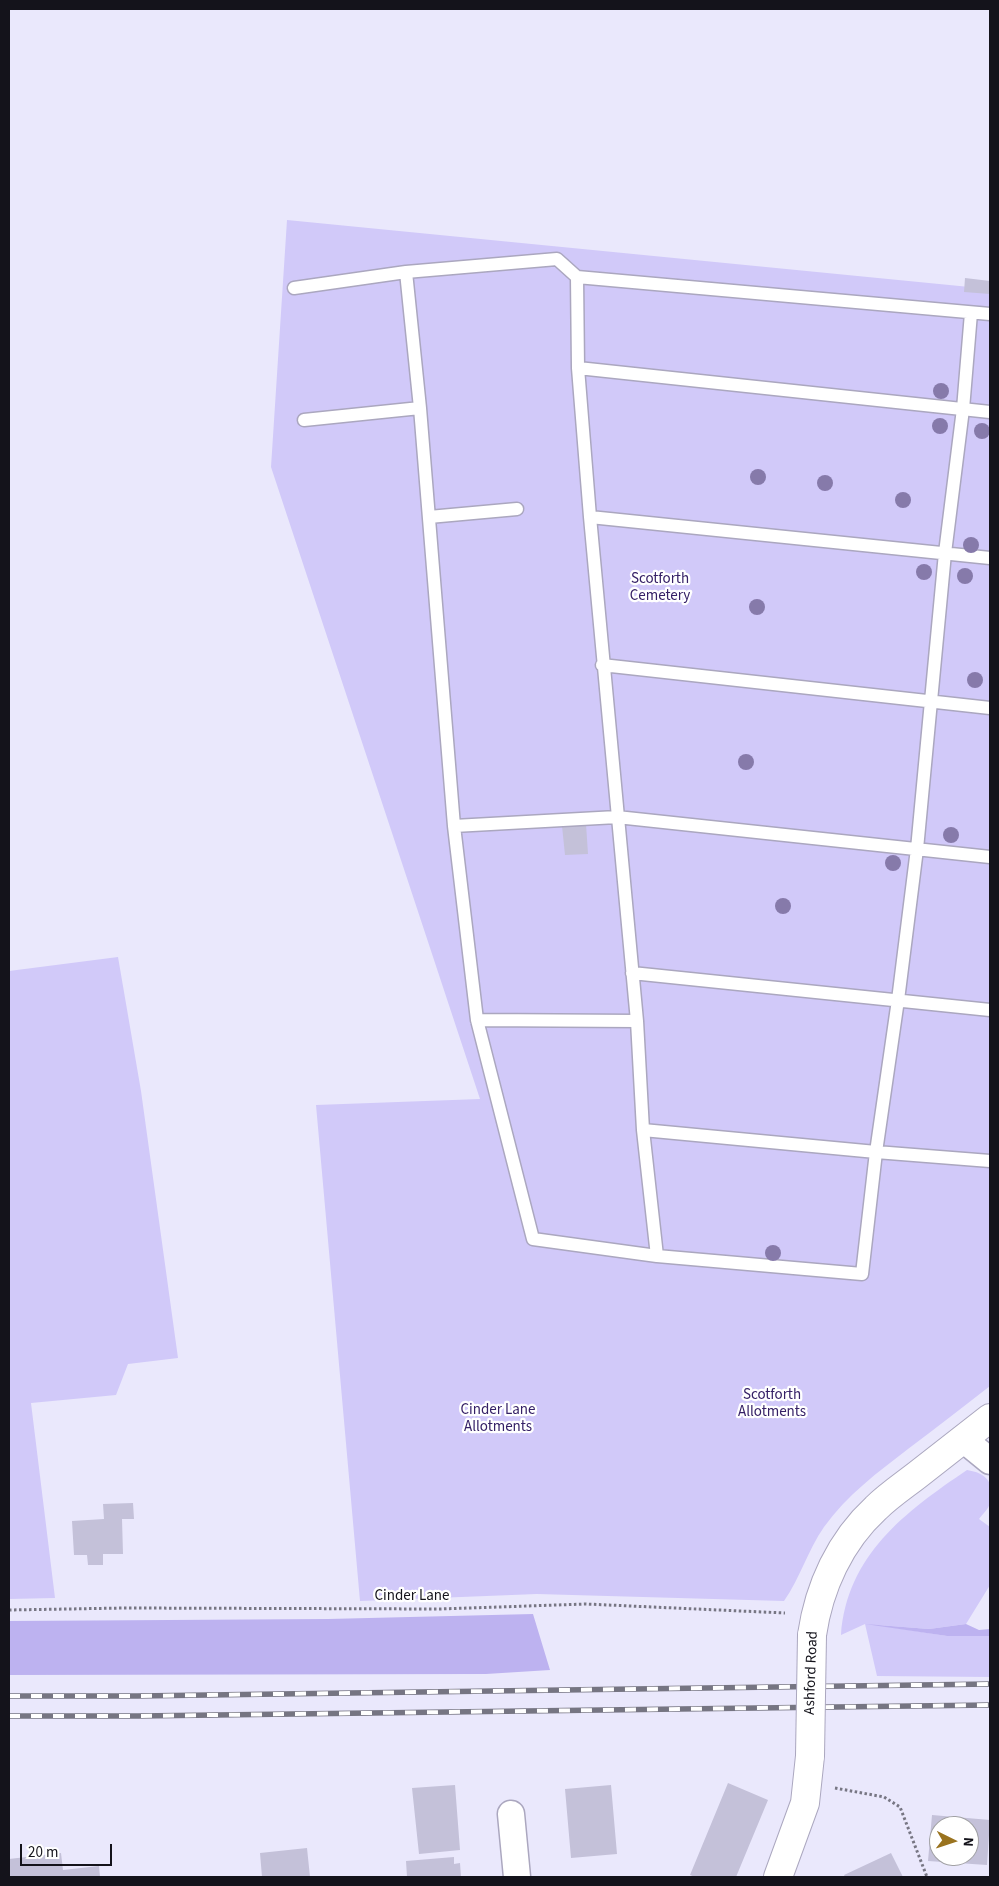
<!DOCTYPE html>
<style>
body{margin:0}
#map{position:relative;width:999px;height:1886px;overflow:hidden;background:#eae8fc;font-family:"Source Sans 3",sans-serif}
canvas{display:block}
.frame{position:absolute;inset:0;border:10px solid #14131b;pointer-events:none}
.north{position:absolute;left:929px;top:1816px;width:50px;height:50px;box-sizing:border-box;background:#fff;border:1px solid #a1a1a4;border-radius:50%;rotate:94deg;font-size:14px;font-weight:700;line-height:20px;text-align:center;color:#14131b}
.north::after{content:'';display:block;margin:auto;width:18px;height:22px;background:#9a731f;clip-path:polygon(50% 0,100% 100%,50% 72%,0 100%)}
.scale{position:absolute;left:20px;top:1844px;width:92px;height:22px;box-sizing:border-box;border:2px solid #14131b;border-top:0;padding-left:6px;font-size:15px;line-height:18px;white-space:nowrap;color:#14131b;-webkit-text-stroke:4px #fff;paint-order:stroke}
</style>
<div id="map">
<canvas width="999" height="1886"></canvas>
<div class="frame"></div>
<div class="north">N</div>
<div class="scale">20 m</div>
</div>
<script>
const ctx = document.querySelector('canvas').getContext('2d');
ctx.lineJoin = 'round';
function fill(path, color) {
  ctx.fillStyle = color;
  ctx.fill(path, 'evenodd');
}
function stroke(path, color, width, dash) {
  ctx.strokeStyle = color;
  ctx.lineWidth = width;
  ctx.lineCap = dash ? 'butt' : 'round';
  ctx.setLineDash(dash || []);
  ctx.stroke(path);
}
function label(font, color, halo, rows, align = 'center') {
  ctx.font = font + ' "Source Sans 3",sans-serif';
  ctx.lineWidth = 4.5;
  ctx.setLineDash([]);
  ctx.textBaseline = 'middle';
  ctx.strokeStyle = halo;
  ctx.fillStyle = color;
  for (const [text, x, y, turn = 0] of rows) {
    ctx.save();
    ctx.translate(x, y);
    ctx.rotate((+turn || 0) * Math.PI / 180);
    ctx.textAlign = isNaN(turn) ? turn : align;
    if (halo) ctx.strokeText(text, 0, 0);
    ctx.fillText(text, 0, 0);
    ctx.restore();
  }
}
fill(new Path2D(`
 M287,220l703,69v1097c-27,21 -54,42 -82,63 -30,23 -61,46 -84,78 -16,23 -24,51 -40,74l-247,-7 -177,7 -44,-496 164,-6 -209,-632z
 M118,957l23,134 37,267 -50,6 -12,31 -85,8 24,195 -46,1v-628z
 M967,1470c19,3 28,12 23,33 -1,5 -7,11 -11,16l11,8v58l-24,39 -37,5 -52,-4 70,11h43v41l-113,-1 -12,-52 -24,11c6,-80 64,-123 126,-165z`), '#d1c9f9');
fill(new Path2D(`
 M533,1614l17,56 -64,4 -477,1v-54l319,-2z
 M865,1624l64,5 37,-5 13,6 11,-1v7h-43z`), '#bdb2f0');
fill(new Path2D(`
 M965,278l25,3v13l-26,-2z
 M586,824l2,30 -23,1 -3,-29z
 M133,1503l1,16h-12l1,35h-20v11h-15l-1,-10h-13l-2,-34 32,-2 -1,-15z
 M728,1783l40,17 -32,77h-41l-5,-2z
 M455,1785l5,65 -41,4 -7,-66z
 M611,1785l6,69 -46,4 -6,-69z
 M932,1815l58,5 -3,45 -59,-4zM939,1826h30v30h-30z
 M307,1848l3,29h-48l-2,-24z
 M61,1853l2,17 36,-4 1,11h-91v-18z
 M891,1853l12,24h-58l-1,-2z
 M454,1857v7l6,-1 1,14h-54l-1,-16z`), '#c4c1d9');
const service = new Path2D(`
 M406,272l14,136 34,418 23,194 56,219 124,17 205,18 14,-122 114,9
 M577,277l1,91 12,149 47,504 6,109 14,126
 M294,288l112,-16 151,-13 20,18 413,37
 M578,368l412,44
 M304,420l116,-12
 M429,517l88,-8
 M590,517l400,41
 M602,665l388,43
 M454,826l163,-9 373,40
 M632,973l358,37
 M477,1020l160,1
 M643,1130l233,22 22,-152 19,-151 28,-296 18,-144 8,-96`);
const minor = new Path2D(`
 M963,1439l27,22
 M511,1814l6,63`);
const tertiary = new Path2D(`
 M812,1635c7,-48 28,-94 64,-127 13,-13 30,-24 45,-36 23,-18 46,-36 69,-54
 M778,1877l27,-74 5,-47`);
stroke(service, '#aba7bf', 15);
stroke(minor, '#aba7bf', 29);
stroke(tertiary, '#aba7bf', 30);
stroke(new Path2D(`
 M9,1610l116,-2 315,1 146,-5 199,9
 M835,1788l49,9 16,10 27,70`), '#777683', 3, [2.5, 2.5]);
stroke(service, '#fff', 12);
stroke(minor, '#fff', 26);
stroke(tertiary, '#fff', 28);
const rail = new Path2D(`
 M9,1696h128l853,-12
 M9,1716h129l852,-11`);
stroke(rail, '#767582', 5.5);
stroke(rail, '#fff', 4, [11]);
const tertiaryBridge = new Path2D(`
 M810,1756l2,-121`);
stroke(tertiaryBridge, '#aba7bf', 30, []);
stroke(tertiaryBridge, '#fff', 28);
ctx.fillStyle = '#867aaa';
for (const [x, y] of [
 [941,391],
 [940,426],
 [982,431],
 [758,477],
 [825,483],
 [903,500],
 [971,545],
 [924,572],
 [965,576],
 [757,607],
 [975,680],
 [746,762],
 [951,835],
 [893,863],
 [783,906],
 [773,1253]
]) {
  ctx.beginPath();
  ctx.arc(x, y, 8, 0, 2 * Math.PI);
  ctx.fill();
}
label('15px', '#352066', '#fff', [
 ["Scotforth",660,580],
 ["Cemetery",660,597],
 ["Scotforth",772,1396],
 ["Allotments",772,1413],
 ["Cinder Lane",498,1411],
 ["Allotments",498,1428]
]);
label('15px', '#14131b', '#fff', [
 ["Cinder Lane",412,1597],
 ["Ashford Road",812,1673,-88]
]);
</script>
